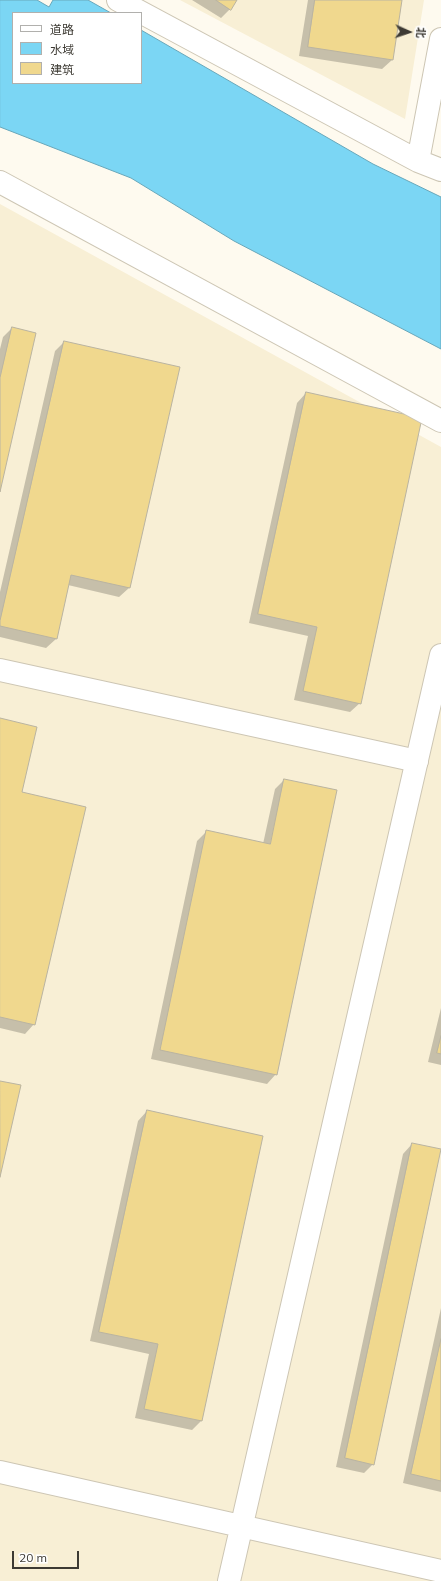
<!DOCTYPE html>
<meta charset="utf-8">
<style>
body{margin:0}
#map{position:relative;width:441px;height:1581px;overflow:hidden;background:#fefaef;font-family:Mulish,"Noto Sans SC",sans-serif}
canvas{display:block}
.legend{position:absolute;left:12px;top:12px;width:130px;height:72px;box-sizing:border-box;background:#fff;border:1px solid #b1b0ad;margin:0;padding:5px 7px;list-style:none;font-size:12px;color:#3d3a33}
.legend li{display:flex;align-items:center;gap:8px;height:20px}
.legend b{width:20px;border:1px solid #b1b0ad}
.north{position:absolute;left:389px;top:12px;width:40px;height:40px;-webkit-text-stroke:3px #fff;paint-order:stroke;rotate:93deg;font-size:11px;font-weight:700;line-height:16px;text-align:center;color:#3d3a33}
.north::after{content:'';display:block;margin:auto;width:14px;height:18px;background:#3d3a33;clip-path:polygon(50% 0,100% 100%,50% 72%,0 100%)}
.scale{position:absolute;left:12px;top:1551px;width:67px;height:18px;box-sizing:border-box;border:2px solid #3d3a33;border-top:0;padding-left:5px;font-size:12px;line-height:14px;white-space:nowrap;color:#3d3a33;-webkit-text-stroke:3px #fff;paint-order:stroke}
</style>
<div id="map">
<canvas width="441" height="1581"></canvas>
<ul class="legend">
<li><b style="height:5px;background:#fff"></b>道路</li>
<li><b style="height:11px;background:#7bd6f4"></b>水域</li>
<li><b style="height:11px;background:#f0d88e"></b>建筑</li>
</ul>
<div class="north">北</div>
<div class="scale">20 m</div>
</div>
<script>
const ctx = document.querySelector('canvas').getContext('2d');
ctx.lineJoin = 'round';
function fill(path, color) {
  ctx.fillStyle = color;
  ctx.fill(path, 'evenodd');
}
function stroke(path, color, width, dash) {
  ctx.strokeStyle = color;
  ctx.lineWidth = width;
  ctx.lineCap = dash ? 'butt' : 'round';
  ctx.setLineDash(dash || []);
  ctx.stroke(path);
}
fill(new Path2D(`
 M180,0h244l-19,119z
 M0,204l441,243v1134h-441z`), '#f8efd5');
const water = new Path2D(`
 M0,0h37l12,7 4,-7h35l23,13h-98v70h128v-53l232,134 68,33v152l-207,-108 -103,-63 -131,-51z`);
fill(water, '#7bd6f4');
stroke(water, '#68a7ba', 1);
fill(new Path2D(`
 M192,0h44l-6,9 -9,9z
 M308,0h93l-9,60 -10,9 -83,-13z
 M12,328l-12,160v-139l3,-12z
 M64,342l115,26 -50,220 -10,9 -51,-12 -12,54 -10,9 -46,-11v-45l55,-241z
 M306,393l54,310 -10,9 -56,-12 14,-64 -59,-13 48,-220z
 M0,719l21,74 13,231 -9,10 -25,-6z
 M284,780l-8,294 -9,10 -116,-25 46,-218 9,-9 57,12 12,-55z
 M441,1008v57l-13,-3z
 M147,1111l115,25 -61,285 -9,9 -57,-12 14,-64 -59,-13 48,-220z
 M412,1144l-39,320 -9,9 -28,-6 67,-313z
 M441,1308v184l-38,-9z`), '#0003');
const building = new Path2D(`
 M216,0h21l-6,10z
 M315,0h87l-9,60 -85,-13z
 M12,327l24,6 -36,159v-114z
 M64,341l116,26 -50,221 -59,-13 -14,64 -57,-13v-5z
 M306,392l116,26 -61,286 -58,-13 14,-64 -59,-13z
 M0,718l37,9 -15,65 64,15 -51,218 -35,-8z
 M284,779l53,11 -60,285 -117,-25 46,-220 64,14z
 M441,1036v18l-4,-1z
 M0,1081l21,4 -21,92z
 M147,1110l116,26 -61,285 -58,-12 14,-65 -59,-12z
 M412,1143l29,6 -67,316 -29,-7z
 M441,1339v142l-30,-7z`);
fill(building, '#f0d88e');
stroke(building, '#bab4a1', 1);
const minor = new Path2D(`
 M118,0l300,161 23,9
 M418,161l23,-122
 M0,182l441,239
 M0,670l417,91`);
const tertiary = new Path2D(`
 M0,1472l441,99
 M229,1581l212,-926`);
stroke(minor, '#cdc6b4', 24);
stroke(tertiary, '#cdc6b4', 24);
stroke(minor, '#fff', 22);
stroke(tertiary, '#fff', 22);
</script>
